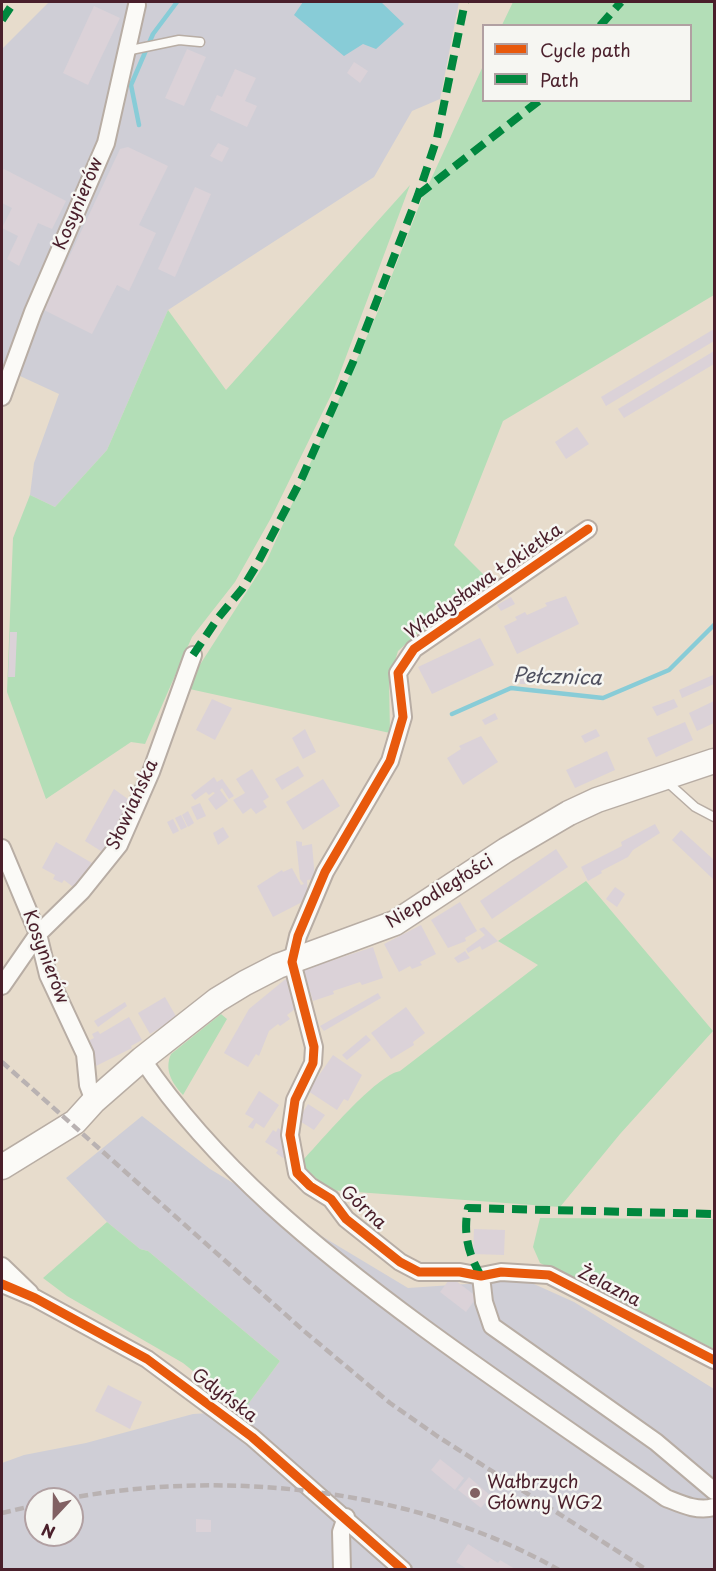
<!DOCTYPE html>
<meta charset="utf-8">
<style>
body{margin:0}
#map{position:relative;width:716px;height:1571px;overflow:hidden;background:#e7dccc;font-family:"Playpen Sans",sans-serif}
canvas{display:block}
.frame{position:absolute;inset:0;border:3px solid #4a1f2b;pointer-events:none}
.legend{position:absolute;left:482px;top:24px;width:210px;height:78px;box-sizing:border-box;background:#f6f6f2;border:2px solid #b1a0a2;margin:0;padding:8px 10px;list-style:none;font-size:18px;color:#4a1f2b}
.legend li{display:flex;align-items:center;gap:12px;height:30px}
.legend b{width:30px;border:2px solid #b1a0a2}
.north{position:absolute;left:24px;top:1487px;width:60px;height:60px;box-sizing:border-box;background:#f6f6f2;border:2px solid #b1a0a2;border-radius:50%;rotate:202deg;font-size:16px;font-weight:700;line-height:24px;text-align:center;color:#4a1f2b}
.north::after{content:'';display:block;margin:auto;width:21px;height:27px;background:#816163;clip-path:polygon(50% 0,100% 100%,50% 72%,0 100%)}
</style>
<div id="map">
<canvas width="716" height="1571"></canvas>
<div class="frame"></div>
<ul class="legend">
<li><b style="height:8px;background:#e8590c"></b>Cycle path</li>
<li><b style="height:8px;background:#00873e"></b>Path</li>
</ul>
<div class="north">N</div>
</div>
<script>
const ctx = document.querySelector('canvas').getContext('2d');
ctx.lineJoin = 'round';
function fill(path, color) {
  ctx.fillStyle = color;
  ctx.fill(path, 'evenodd');
}
function stroke(path, color, width, dash) {
  ctx.strokeStyle = color;
  ctx.lineWidth = width;
  ctx.lineCap = dash ? 'butt' : 'round';
  ctx.setLineDash(dash || []);
  ctx.stroke(path);
}
function label(font, color, halo, rows, align = 'center') {
  ctx.font = font + ' "Playpen Sans",sans-serif';
  ctx.lineWidth = 5;
  ctx.setLineDash([]);
  ctx.textBaseline = 'middle';
  ctx.strokeStyle = halo;
  ctx.fillStyle = color;
  for (const [text, x, y, turn = 0] of rows) {
    ctx.save();
    ctx.translate(x, y);
    ctx.rotate((+turn || 0) * Math.PI / 180);
    ctx.textAlign = isNaN(turn) ? turn : align;
    if (halo) ctx.strokeText(text, 0, 0);
    ctx.fillText(text, 0, 0);
    ctx.restore();
  }
}
fill(new Path2D(`
 M49,2h410l-19,97 -28,12 -38,66 -206,133 -61,140 -52,57 -25,-12 4,-32 25,-69 -39,-18 -11,25 -7,-3v-349z
 M142,1116l68,53 198,119 117,-8 49,22 140,87v180l-712,1v-107l22,-8 62,-12 107,-29 50,-3 37,-50 -132,-110 -8,-2 -33,-27 -41,-44zM36,1499h36v36h-36z`), '#cfced6');
fill(new Path2D(`
 M513,2h201v293l-211,126 -49,124 30,30 -39,43 -26,14 -21,19 -9,30 1,52 -205,-45 82,-128 109,-244 45,-115 62,-135 1,34h206v-74l-188,-1z
 M410,185l-76,204 -63,129 -36,64 -43,55 -47,107 -14,-2 -85,57 -39,-107 6,-154 17,-43 25,12 52,-57 61,-140 58,80z
 M586,881l127,150 -93,103 -60,73 -231,-17 -25,-23v-8c20,-21 71,-83 96,-88l138,-106 -40,-24z
 M221,1014l6,5 -44,76c-11,-12 -19,-25 -12,-41z
 M540,1218l174,1v130l-174,-86 -7,-16z
 M107,1222l33,27 8,2 132,110 -37,50 -60,-48 -116,-67 -24,-18z`), '#b3deb7');
fill(new Path2D(`
 M303,2h78l23,22 -28,25 -13,-5 -19,12 -50,-41z`), '#88ccd7');
stroke(new Path2D(`
 M139,125l-8,-40 22,-51 24,-32
 M452,714l59,-26 92,10 66,-28 45,-45`), '#88ccd7', 4.5);
fill(new Path2D(`
 M94,6l26,12 -32,67 -25,-12z
 M187,49l19,8 -22,49 -19,-8z
 M354,62l14,9 -8,12 -13,-10z
 M235,69l21,9 -11,23 12,5 -10,21 -37,-17 7,-15 5,2z
 M218,143l11,5 -7,14 -12,-6z
 M128,147l40,19 -29,59 17,8 -27,58 -12,-6 -25,49 -48,-24 76,-161z
 M4,169l62,32 -14,28 -14,-6 -19,43 -12,-7 11,-23 -16,-8 10,-20 -10,-5v-32z
 M195,187l16,7 -36,83 -17,-8z
 M714,329v12l-108,65 -5,-9z
 M714,351v13l-90,54 -6,-9z
 M577,427l12,17 -23,15 -11,-17z
 M566,596l13,28 -62,30 -13,-28 13,-6 -2,-3 10,-5 2,3 20,-9 -2,-3z
 M511,597l4,7 -14,7 -4,-6z
 M10,632h7l-2,45h-7z
 M480,638l14,27 -62,29 -14,-27z
 M529,670v14h-9v-13z
 M713,675l1,9 -32,14 -3,-8z
 M212,699l20,9 -17,32 -19,-10z
 M674,699l4,8 -21,9 -5,-9z
 M714,701v22l-17,8 -8,-18z
 M495,713l3,6 -13,6 -3,-5z
 M685,722l8,18 -37,17 -9,-19z
 M305,729l11,23 -13,7 -11,-21z
 M596,729l4,7 -15,7 -4,-7z
 M481,736l17,26 -35,23 -16,-27 14,-9 -2,-3z
 M607,751l8,19 -40,18 -9,-18z
 M298,766l6,10 -22,14 -7,-11z
 M252,769l17,28 -6,4 4,6 -11,7 -5,-6 -8,6 -10,-14 12,-7 -9,-14z
 M214,777l3,5 5,-3 12,17 -5,3 -7,-11 -2,2 8,11 -12,9 -8,-11 7,-6 -2,-1 -4,3 -3,-3 -11,8 -4,-5z
 M323,779l17,27 -37,24 -17,-28z
 M114,789l18,13 -28,51 -19,-12z
 M200,803l6,13 -9,4 -6,-13z
 M188,811l6,12 -6,4 -6,-12z
 M181,815l6,12 -6,3 -6,-12z
 M173,819l6,12 -6,3 -6,-12z
 M655,824l5,9 -27,17 -5,7 -27,14 1,2 -14,8 -7,-14 41,-21 -1,-4z
 M223,827l6,10 -11,8 -5,-12z
 M681,830l33,30v20l-42,-40z
 M296,841l6,1v4l10,-2 3,35 -8,1 1,19 -35,18 -16,-31 25,-16 1,2 9,-4 9,17 3,-1 -4,-5z
 M56,842l36,21 -15,27 -13,-10 -2,3 -9,-4 2,-4 -13,-7z
 M556,849l12,18 -76,52 -12,-18z
 M615,887l10,7 -8,13 -11,-8z
 M460,902l17,29 -12,7 1,3 -18,7 -17,-28z
 M421,925l15,29 -16,8 2,3 -10,4 -2,-3 -11,6 -15,-28z
 M484,927l14,14 -16,9 -2,-4 -12,7 -2,-4 19,-14 -6,-6z
 M373,947l10,31 -21,7 -2,-3 -27,9 1,3 -21,7 -10,-31z
 M465,951l5,7 -12,5 -4,-5z
 M288,977l11,29 -12,9 3,4 -10,7 -2,-2 -9,7 -10,25 -3,-2 -8,13 -24,-14 25,-44z
 M378,993l3,5 -57,33 -4,-5z
 M165,997l12,21 -27,16 -12,-21z
 M125,1002l2,4 -29,21 -4,-6z
 M406,1007l19,26 -12,9 1,3 -23,14 -20,-26z
 M129,1017l13,23 -11,6 1,2 -40,20 -3,-15 1,-13 4,-2 -2,-4 6,-3 2,3z
 M366,1035l5,5 -24,20 -5,-5z
 M333,1055l29,20 -14,26 -4,-2 -7,11 -29,-19z
 M259,1091l20,14 -15,23 -8,-5 -3,6 -5,-2 6,-8 -9,-5z
 M308,1104l17,11 -11,15 -16,-10z
 M278,1128l7,5 1,24 -3,1 -7,-5 2,-3 -13,-8 8,-12 3,2z
 M474,1229l31,1 -1,25 -31,-1z
 M451,1277l26,20 -11,15 -26,-20z
 M108,1385l34,17 -12,27 -35,-18z
 M440,1459l24,19 -9,12 -24,-20z
 M469,1477l22,19 -10,12 -23,-18z
 M196,1519l15,1v12h-15z
 M468,1544l30,19 2,-3 15,9h-48l-11,-7z`), '#dbd2d8');
const service = new Path2D(`
 M126,51l53,-11 21,2
 M665,780l30,27 19,10`);
const minor = new Path2D(`
 M2,397l31,-85 73,-169 31,-138
 M588,529l-174,120 -16,24 5,44 -13,44 -65,111 -27,64 -6,26 22,85 -1,16 -18,37 -5,35 7,38 13,13 21,13 15,20 54,43 19,10h41l21,4 20,-4 48,3 165,85
 M2,848l36,86 10,41 37,79 3,31 6,16
 M2,986l36,-52 44,-43 37,-46 32,-73 42,-117
 M142,1059c74,109 176,191 282,269 79,58 161,113 242,170 15,6 32,14 48,9
 M2,1266l28,27
 M481,1276l3,26 8,24 164,116 58,49
 M2,1284l33,14 112,61 105,78 151,133
 M342,1570l-1,-38 5,-15`);
const secondary = new Path2D(`
 M2,1167l73,-45 19,-21 48,-42 75,-59 28,-17 33,-17 117,-43 111,-73 63,-37 28,-13 117,-39`);
stroke(service, '#b8ada4', 11);
stroke(minor, '#b8ada4', 20);
stroke(secondary, '#b8ada4', 27);
stroke(service, '#fbfaf7', 8);
stroke(minor, '#fbfaf7', 16);
stroke(secondary, '#fbfaf7', 24);
stroke(new Path2D(`
 M2,1062l302,269 86,72 47,33 210,134
 M66,1499c159,-31 352,-10 493,71
 M2,1513l34,-8`), '#b9b2b2', 4.5, [9, 4.5]);
stroke(new Path2D(`
 M2,20l12,-18
 M600,26l21,-24
 M418,195l122,-95
 M193,655l25,-37 24,-29 14,-23 45,-86 52,-118 65,-167 19,-57 28,-136
 M481,1276c-13,-22 -18,-43 -13,-68l246,6`), '#00873e', 8, [15, 8]);
stroke(new Path2D(`
 M588,529l-174,120 -16,24 5,44 -13,44 -65,111 -27,64 -6,26 22,85 -1,16 -18,37 -5,35 7,38 13,13 21,13 15,20 54,43 19,10h41l21,4 20,-4 48,3 165,85
 M2,1284l33,14 112,61 105,78 151,133`), '#e8590c', 9);
for (const [x, y, r, color] of [
 [475,1493,6,"#816163"]
]) {
  const dot = new Path2D();
  dot.arc(x, y, r, 0, 2 * Math.PI);
  ctx.fillStyle = color;
  ctx.fill(dot);
  stroke(dot, '#f6f6f2', 2);
}
label('18px', '#4a1f2b', '#f6f6f2', [
 ["Kosynierów",79,204,-67],
 ["Władysława Łokietka",484,582,-35],
 ["Słowiańska",133,805,-65],
 ["Niepodległości",440,892,-32],
 ["Kosynierów",45,957,69],
 ["Górna",363,1208,43],
 ["Żelazna",609,1287,27],
 ["Gdyńska",224,1396,37]
]);
label('18px', '#4a1f2b', '#f6f6f2', [
 ["Wałbrzych",487,1483],
 ["Główny WG2",487,1504]
], 'left');
label('italic 20px', '#505160', '#f6f6f2', [
 ["Pełcznica",557,678,2]
]);
</script>
